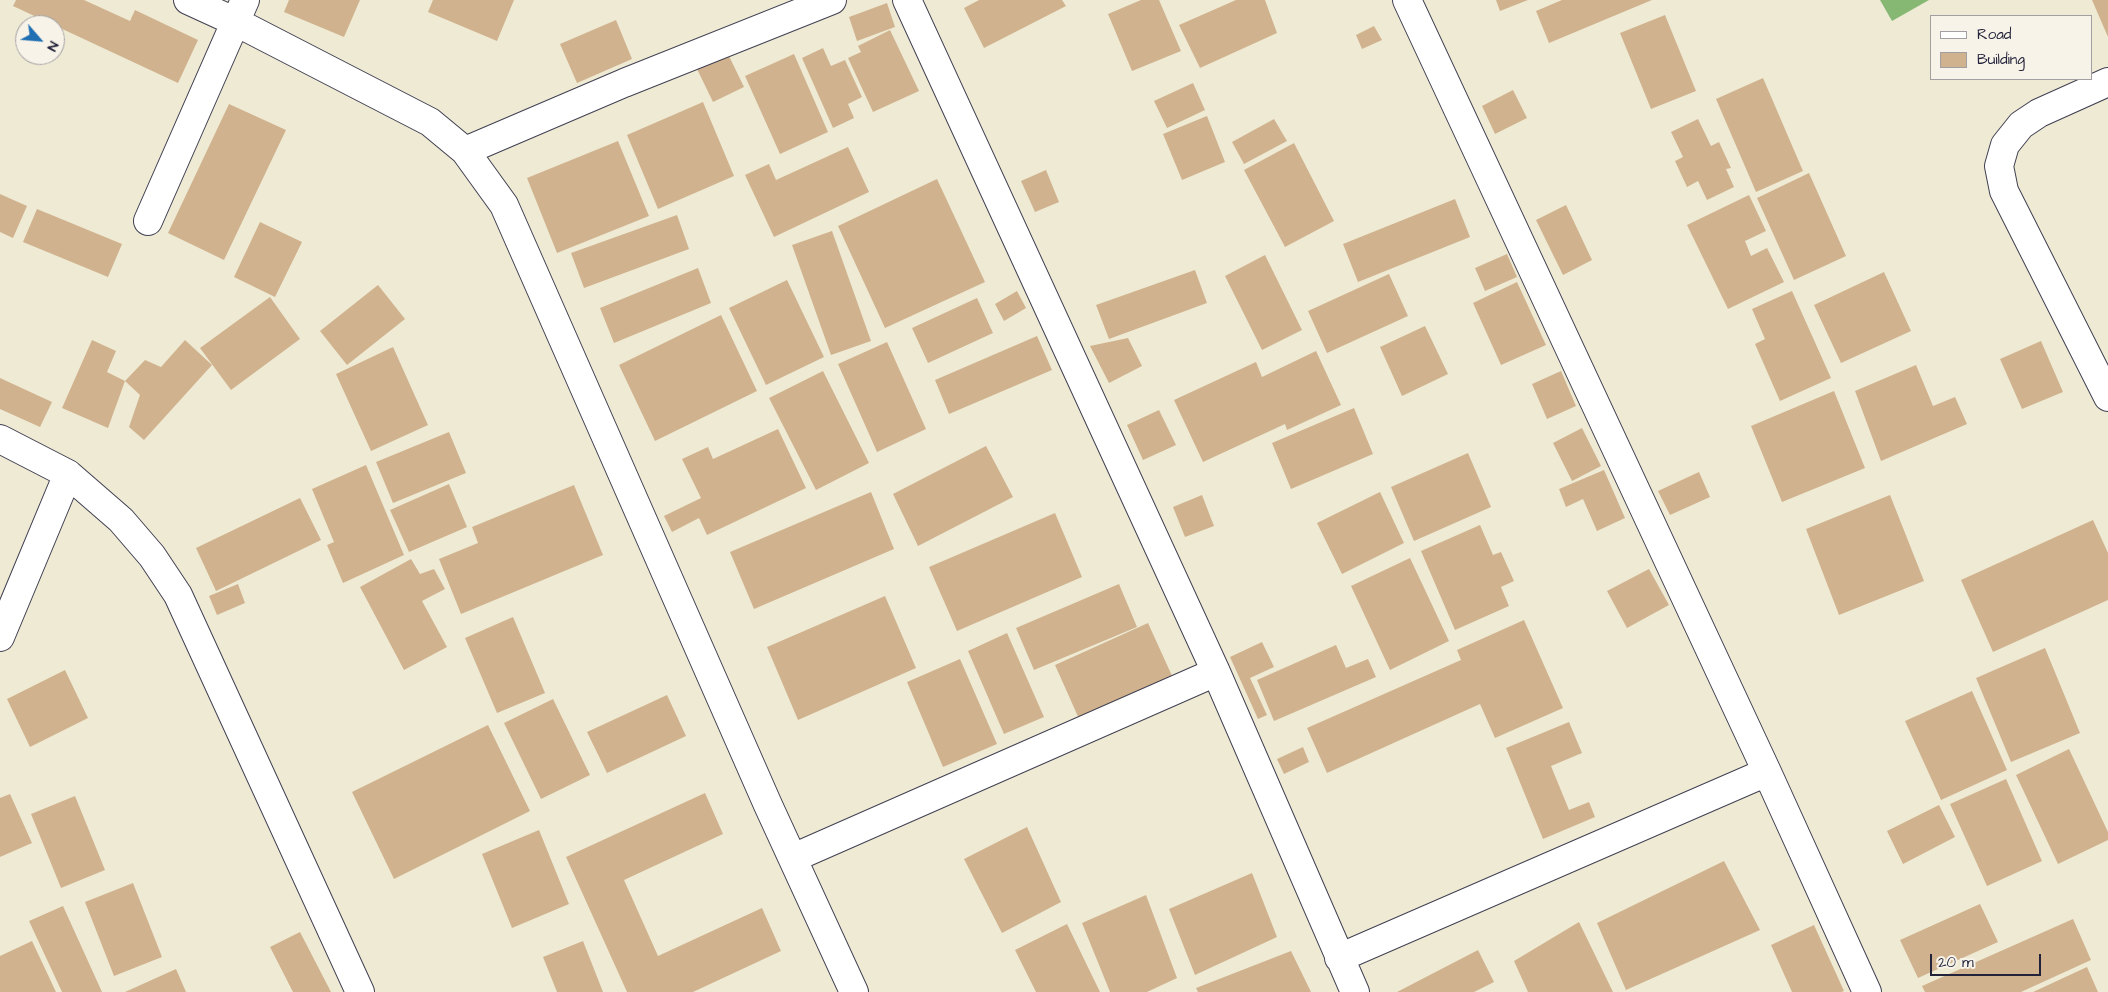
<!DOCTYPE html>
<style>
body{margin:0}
#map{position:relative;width:2108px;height:992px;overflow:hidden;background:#efead4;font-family:"Architects Daughter",sans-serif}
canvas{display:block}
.legend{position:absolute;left:1930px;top:15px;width:162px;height:65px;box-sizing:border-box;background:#f7f3e8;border:1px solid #a29fa3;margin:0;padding:6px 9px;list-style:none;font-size:15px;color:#22223b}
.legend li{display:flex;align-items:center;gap:10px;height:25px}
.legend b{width:25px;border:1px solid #a29fa3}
.north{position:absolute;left:15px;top:15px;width:50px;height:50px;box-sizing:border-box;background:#f7f3e8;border:1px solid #a29fa3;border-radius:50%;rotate:117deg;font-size:14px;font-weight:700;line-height:20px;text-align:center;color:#22223b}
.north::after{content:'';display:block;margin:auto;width:18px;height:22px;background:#1f6fb2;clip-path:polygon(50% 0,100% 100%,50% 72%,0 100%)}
.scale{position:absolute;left:1930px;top:954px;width:111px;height:22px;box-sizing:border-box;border:2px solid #22223b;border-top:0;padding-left:6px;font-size:15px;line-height:18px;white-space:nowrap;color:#22223b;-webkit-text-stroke:4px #f7f3e8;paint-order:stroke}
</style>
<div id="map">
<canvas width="2108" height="992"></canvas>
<ul class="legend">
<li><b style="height:6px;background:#fff"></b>Road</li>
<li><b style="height:14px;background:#d0b38e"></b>Building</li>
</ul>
<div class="north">N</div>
<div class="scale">20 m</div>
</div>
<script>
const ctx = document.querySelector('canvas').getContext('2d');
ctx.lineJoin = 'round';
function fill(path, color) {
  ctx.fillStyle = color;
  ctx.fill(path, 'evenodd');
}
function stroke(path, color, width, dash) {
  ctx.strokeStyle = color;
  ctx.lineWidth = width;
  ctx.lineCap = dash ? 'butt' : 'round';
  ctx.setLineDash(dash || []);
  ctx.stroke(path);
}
fill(new Path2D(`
 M1880,0h49l-37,21z`), '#86b874');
fill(new Path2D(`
 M16,0h68l46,21 5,-11 63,30 -20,43 -165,-77z
 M289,0h71l-16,37 -60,-25z
 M433,0h81l-17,41 -69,-29z
 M979,0h83l4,6 -82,42 -20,-40z
 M1141,0h18l22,51 -49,20 -24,-57z
 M1236,0h29l12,33 -77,35 -21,-43z
 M1496,0h32l-28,11z
 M1562,0h90l-103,43 -13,-32z
 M2092,0h16v37z
 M887,3l8,24 -38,14 -8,-24z
 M1665,15l31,76 -45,18 -31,-76z
 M616,20l16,39 -55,24 -17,-39z
 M1374,26l8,14 -20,9 -6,-14z
 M890,30l29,61 -46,21 -25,-54 13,-6 -3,-6z
 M823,48l8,18 14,-6 17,37 -14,7 6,14 -21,10 -31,-70z
 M728,54l16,33 -31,15 -16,-33z
 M794,54l34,78 -48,22 -35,-78z
 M1763,78l40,93 -47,21 -40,-93z
 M1193,83l12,27 -38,18 -13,-27z
 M1513,90l14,28 -32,16 -13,-28z
 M703,102l31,74 -76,33 -31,-74z
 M229,104l57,26 -62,130 -56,-27z
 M1207,116l18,46 -43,18 -19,-46z
 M1274,119l13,22 -43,23 -12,-22z
 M1698,119l13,27 8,-4 12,26 -5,1 8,18 -27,13 -9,-19 -11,6 -12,-26 8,-4 -12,-25z
 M618,141l31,75 -92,37 -30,-75z
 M1294,143l40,78 -49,26 -41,-77z
 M848,147l21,45 -95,45 -29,-62 24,-11 7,16z
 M1046,170l13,32 -24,10 -14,-31z
 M1809,173l37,83 -52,24 -37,-82z
 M937,179l48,103 -100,46 -47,-102z
 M0,194l27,12 -14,32 -13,-6z
 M1749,195l17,36 -21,10 6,15 16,-8 17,34 -56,27 -41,-84z
 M1455,199l15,38 -112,45 -15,-38z
 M1566,205l26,55 -29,15 -27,-55z
 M37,209l85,35 -14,33 -85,-35z
 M677,215l12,34 -105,39 -13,-35z
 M260,222l42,20 -27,55 -41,-20z
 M832,231l39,110 -40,14 -39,-110z
 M1507,254l10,23 -32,14 -10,-23z
 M1265,255l37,75 -40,20 -37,-74z
 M698,268l13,35 -97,40 -14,-35z
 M1195,270l12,33 -98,36 -13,-34z
 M1884,272l27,59 -70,32 -27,-58z
 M1389,274l19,42 -81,37 -19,-42z
 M787,280l37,77 -58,28 -37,-77z
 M1517,282l29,63 -45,20 -28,-62z
 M378,285l27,34 -58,46 -27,-34z
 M1017,291l9,17 -22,13 -9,-17z
 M1792,291l39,87 -51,23 -25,-57 10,-5 -13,-30z
 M270,297l30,42 -69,51 -31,-42z
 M977,298l16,35 -65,30 -16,-35z
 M721,315l36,76 -102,50 -36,-76z
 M1425,326l23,48 -46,22 -22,-49z
 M1037,336l15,34 -103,44 -14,-34z
 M1128,338l14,28 -33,17 -19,-37z
 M92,340l24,11 -9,21 18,9 -17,47 -46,-20z
 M185,340l27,25 -68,75 -15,-13 11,-32 -15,-14 20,-21 16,7z
 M2041,341l22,51 -41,17 -22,-50z
 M887,342l39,87 -49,23 -39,-88z
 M393,347l35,78 -57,26 -35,-77z
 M1316,351l25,54 -54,25 -2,-6 -82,38 -29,-62 82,-38 6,15z
 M1916,365l17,41 22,-9 12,27 -86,37 -26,-70z
 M823,371l46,92 -53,27 -47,-92z
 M1561,371l15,35 -29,13 -15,-35z
 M0,378l52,24 -12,25 -40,-18z
 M1834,391l31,77 -83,34 -31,-76z
 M1354,408l19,46 -82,35 -19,-46z
 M1159,410l17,35 -33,15 -16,-35z
 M1582,428l19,38 -29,15 -19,-38z
 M778,429l28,59 -99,47 -8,-17 -27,14 -8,-16 37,-18 -19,-39 26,-12 5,12z
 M449,432l17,41 -73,30 -17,-41z
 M986,446l27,51 -95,49 -25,-52z
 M1468,453l23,54 -77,34 -23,-54z
 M366,465l38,90 -61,28 -16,-38 7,-3 -22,-53z
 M1604,470l21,48 -28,13 -14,-32 -17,8 -7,-18z
 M1699,472l11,25 -40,18 -12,-24z
 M449,484l18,43 -58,25 -19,-42z
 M574,485l29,70 -142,59 -22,-55 39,-16 -6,-16z
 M871,492l23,57 -140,60 -24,-57z
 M1380,492l24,51 -62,31 -25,-51z
 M1202,495l12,31 -29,11 -12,-30z
 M1890,495l34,86 -85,34 -33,-86z
 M300,498l21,42 -105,51 -20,-43z
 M1055,513l27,64 -125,54 -28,-64z
 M2093,520l15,33v47l-115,52 -32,-72z
 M1480,525l13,30 8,-3 13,29 -13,6 8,19 -54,24 -34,-79z
 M1410,558l39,83 -59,29 -39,-84z
 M411,559l9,15 14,-5 11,20 -23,12 25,46 -43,23 -44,-83z
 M1649,569l20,36 -42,23 -20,-37z
 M238,584l7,19 -28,12 -8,-19z
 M1119,584l18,43 -103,43 -18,-42z
 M885,596l31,72 -118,52 -31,-73z
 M513,617l32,76 -48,20 -32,-75z
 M1524,620l39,88 -68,30 -15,-34 -153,69 -20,-45 154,-68 -4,-10z
 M1148,623l25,55 -93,43 -25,-56z
 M1007,633l37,84 -40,17 -36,-83z
 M1262,642l12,25 -24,11 17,37 -9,4 -28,-62z
 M1336,645l10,23 22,-9 8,18 -102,44 -17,-41z
 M2045,648l35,85 -69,29 -35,-84z
 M960,659l37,85 -54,23 -36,-85z
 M65,670l23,48 -58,29 -23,-48z
 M1972,691l35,79 -66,30 -36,-79z
 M667,695l19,41 -79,37 -20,-41z
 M553,699l37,76 -49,24 -37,-76z
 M1569,722l13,31 -31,13 18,44 20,-8 6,15 -52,22 -37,-91z
 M488,725l42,86 -136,68 -42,-87z
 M1303,747l6,15 -25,12 -7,-15z
 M2069,749l39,83v8l-50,24 -42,-89z
 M2006,779l36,82 -55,25 -37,-82z
 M705,793l18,41 -99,46 34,76 104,-48 19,43 -88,41h-66l-61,-135z
 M10,794l22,49 -32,14v-59z
 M75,796l30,74 -44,18 -30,-74z
 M1939,805l16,32 -52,27 -16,-33z
 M1027,827l34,75 -59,31 -38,-74z
 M539,830l30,74 -57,24 -30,-74z
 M1724,861l36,69 -134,60 -29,-67z
 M1252,873l25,64 -82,38 -26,-66z
 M133,883l29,74 -48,19 -29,-74z
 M1146,895l31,83 -30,14h-37l-28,-69z
 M1980,904l18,38 -80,36 -18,-38z
 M63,906l39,86h-40l-33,-71z
 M2073,919l18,41 -70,32h-96l-3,-6z
 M1579,922l34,70h-85l-14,-31z
 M1067,924l33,68h-64l-21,-42z
 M1814,925l30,66 -3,1h-49l-21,-47z
 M300,932l31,60h-38l-23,-45z
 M32,941l24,51h-56v-36z
 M583,941l20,51h-46l-14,-35z
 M1478,950l16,32 -20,10h-77z
 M1291,951l20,41h-113l-2,-4z
 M2087,967l11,25h-65z
 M176,969l10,23h-61z`), '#d0b38e');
const minor = new Path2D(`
 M188,0l48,22 194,100 35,29 39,54 264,600 86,187
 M907,0l309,672 139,320
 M1407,0l360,772 100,220
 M2108,82l-69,31 -18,12 -16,20 -6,21 5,25 104,206
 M465,151l159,-68 208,-83
 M148,221l97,-221
 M0,439l68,35 53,46 31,36 26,39 182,397
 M0,637l68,-163
 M793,858l423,-186
 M1339,958l428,-186`);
stroke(minor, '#414052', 30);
stroke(minor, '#fff', 28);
</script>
